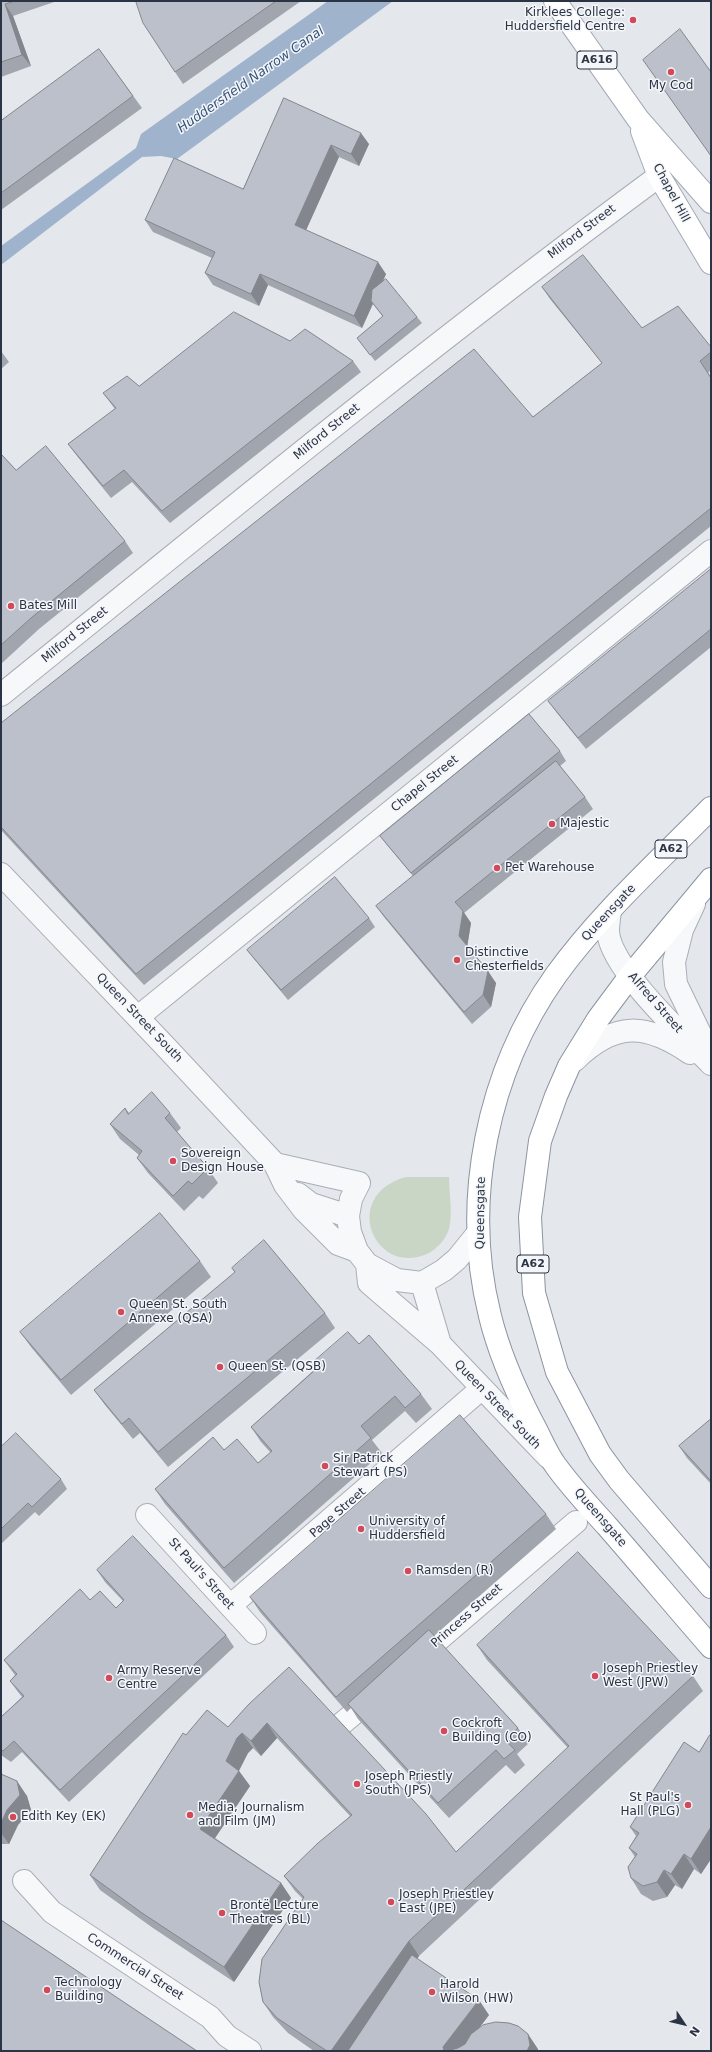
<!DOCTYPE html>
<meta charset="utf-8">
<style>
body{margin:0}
#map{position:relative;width:712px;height:2052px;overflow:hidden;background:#e4e7ec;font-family:"DejaVu Sans",sans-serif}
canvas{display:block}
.frame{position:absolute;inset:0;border:2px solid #2b3445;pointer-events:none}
.north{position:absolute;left:664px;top:2004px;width:40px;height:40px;-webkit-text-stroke:3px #f4f6f9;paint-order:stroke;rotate:125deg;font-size:11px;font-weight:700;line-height:16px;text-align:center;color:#2b3445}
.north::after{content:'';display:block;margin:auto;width:14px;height:18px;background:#2b3445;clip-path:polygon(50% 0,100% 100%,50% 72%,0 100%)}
</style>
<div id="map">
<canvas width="712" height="2052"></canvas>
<div class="frame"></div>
<div class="north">N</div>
</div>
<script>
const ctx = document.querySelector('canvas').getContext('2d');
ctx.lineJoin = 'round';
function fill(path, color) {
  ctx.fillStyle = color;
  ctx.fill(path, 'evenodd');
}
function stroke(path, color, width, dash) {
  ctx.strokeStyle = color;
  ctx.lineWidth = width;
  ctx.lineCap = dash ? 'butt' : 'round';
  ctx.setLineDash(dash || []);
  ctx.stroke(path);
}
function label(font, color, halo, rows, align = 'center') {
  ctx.font = font + ' "DejaVu Sans",sans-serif';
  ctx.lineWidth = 3;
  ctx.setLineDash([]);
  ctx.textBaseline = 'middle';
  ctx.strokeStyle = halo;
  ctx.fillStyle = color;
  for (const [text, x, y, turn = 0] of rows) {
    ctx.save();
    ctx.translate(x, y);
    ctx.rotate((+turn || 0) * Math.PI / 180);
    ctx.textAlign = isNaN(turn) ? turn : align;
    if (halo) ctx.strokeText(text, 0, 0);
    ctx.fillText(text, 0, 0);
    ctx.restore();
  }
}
fill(new Path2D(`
 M406,1177h43c0,16 4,36 0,52 -3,10 -12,20 -22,25 -53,23 -87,-59 -21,-77z`), '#c9d6c5');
fill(new Path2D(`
 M328,1h65l-216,158 -16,-3 -19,1 -141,108v-19l135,-98 5,-14z`), '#9fb4cc');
const pedestrian = new Path2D(`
 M416,1659l160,-137
 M339,1726l38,-32
 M24,1881l28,31 158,105 17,19 23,15`);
const minor = new Path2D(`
 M1,695c217,-176 433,-353 658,-519
 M1,874l163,171 111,119 10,21 19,25 34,34 19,7
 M694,904l-12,26 -8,32 2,22 35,72
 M610,911c-1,7 -2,14 -2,21 3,37 77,105 103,132
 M138,1017l573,-466
 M575,1060c40,-39 71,-37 115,-7
 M275,1164l84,19 -8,16 -3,17 2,16 7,19 10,13 30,16 25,3 22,-13 13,-11 21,-26
 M298,1194l13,10 37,12
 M367,1264l2,19 71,61 108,113
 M422,1283l18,61
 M147,1515l108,118
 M230,1606l251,-217`);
const primary = new Path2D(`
 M555,1l83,118 73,83
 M642,131l17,45 52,87`);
const trunk = new Path2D(`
 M711,808c-53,54 -111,106 -155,167 -69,97 -95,226 -66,341 9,37 25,73 42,106 8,14 14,31 24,44 15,21 34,41 51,60 35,40 69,81 104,121
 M711,879l-81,97 -32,43 -29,47 -13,30 -16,45 -10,76 4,76 23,79 43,82 19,26 92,107`);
stroke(pedestrian, '#a9aeb7', 24);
stroke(minor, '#a9aeb7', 24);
stroke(primary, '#a3abb8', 24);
stroke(trunk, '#8b94a3', 24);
stroke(pedestrian, '#f7f8fa', 22);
stroke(minor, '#f7f8fa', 22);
stroke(primary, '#fff', 22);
stroke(trunk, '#fff', 22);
fill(new Path2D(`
 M1,1h56l-44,15 18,50 -30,11z
 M136,1h165l-118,83 -8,-12z
 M99,49l43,59 -141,102v-89z
 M284,98l85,46 -10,22 -20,-9 -33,73 80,44 -3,7 34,36 5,6 -47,38 -18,-23 26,-21 -10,-13 -11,24 -94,-43 -9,21 -46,-21 -8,-12 7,-15 -59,-26 -8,-12 98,-31z
 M542,287l100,41 69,19v23l-3,3 3,4v149l-567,459 -143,-155v-107l532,-306 69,-54 -52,-64z
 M290,341l63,20 8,11 -191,151 -38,-41 -21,16 -34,-42 -9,-12 47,-35 -12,-16 36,-7z
 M1,351l8,11 -8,7z
 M1,454l15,16 109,71 8,12 -94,76 -38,35z
 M711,569v78l-125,102 -29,-36 -9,-12z
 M560,751l6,10 -6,5 25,31 8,12 -129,104 7,10 -4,23 29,37 -5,24 -19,17 -88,-107 -8,-11 37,-30 -26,-31 -7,-9z
 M369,918l6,9 -87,73 -34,-41 -7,-9z
 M125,1108l4,5h41l11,15 -4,4 31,36 10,15 -15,16 -4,-3 -15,15 -36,-38 -11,-15 2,-3 -19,-16 -10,-15z
 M200,1261l11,16 -140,118 -40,-48 -11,-15z
 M232,1268l93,45 10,15 -167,139 -28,-34 -7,6 -28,-34 -11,-15 141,-117z
 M359,1344l62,50 11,15 -16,14 -11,-12 -33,29 10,13 -148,130 -69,-79 -10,-15 103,-26 13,-10 -10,-11 -10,-15 63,-57 -4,-5z
 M711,1419v65l-24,-26 -8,-12z
 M1,1447l60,32 6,10 -28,27 -4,-4 -33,31 -1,-1z
 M546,1514l10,15 -122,107 84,92 11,15 -12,11 8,11 -10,9 -9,-9 -57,53 -91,-99 -7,-11 -4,4 -87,-100 -10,-15z
 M97,1570l129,65 8,12 -165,155 -47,-50 -11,10 -10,-7v-38l21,-20 -4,-5 -8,-11 5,-6 -3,-4 -8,-11 86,-60 26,8 7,-7 -18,-19z
 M477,1645l216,31 10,15 -284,265 -2,3 72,56 -10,13 59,21v2h-224l-26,-18 -15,-16 -10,-15 40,-103 -8,-8 -11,-15 66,-60 -73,-78 -16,18 -8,-8 -5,5 -9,18 11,15 -35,52 66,45 10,15 -57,84 -81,-54 -53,-38 -10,-15 96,-140 42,-8 21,-23 207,148 112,-104 -81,-88z
 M711,1735v124l-10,15 -7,-5 -12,20 -7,-4 -8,12 -14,4 -12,-7 -10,-16 4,-21 -6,-9 7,-12 -6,-9 69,-75z
 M1,1774l26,22 4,14 -13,15 -9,19h-8z`), '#a1a5ae');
fill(new Path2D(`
 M5,4l8,12 18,50 -9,-11z
 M361,133l8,11 -10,22 -8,-12z
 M331,145l8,12 -36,80 -8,-12z
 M378,262l8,12 -24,54 -8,-12z
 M260,274l8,11 -9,21 -8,-12z
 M463,911l8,12 -4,25 -8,-12z
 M488,971l8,12 -5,24 -8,-12z
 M267,1723l10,15 -16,18 -10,-15z
 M242,1733l11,15 -5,5 -12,23 3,-5 11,15 -39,58 -11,-15 26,-68 11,-23z
 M17,1781l10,15 4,14 -13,15 -9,19 -8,-11v-10z
 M711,1827v32l-10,15 -10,-15z
 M684,1854l10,15 -12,20 -11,-15z
 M664,1870l11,15 -8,12 -10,-15z
 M281,1883l10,15 -57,84 -10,-15z
 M409,1941l10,15 -67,95h-21z
 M479,2000l10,15 -27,36h-18l-1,-4z
 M528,2034l10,15v2h-11z`), '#83868d');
const building = new Path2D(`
 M1,1h14l-10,3 17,51 -21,7z
 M136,1h140l-101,71 -32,-49z
 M680,29l31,43v84l-68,-96z
 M99,49l34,47 -132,97v-72z
 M284,98l77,35 -10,21 -20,-9 -36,80 83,37 -24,54 -94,-42 -9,20 -46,-21 10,-21 -70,-32 29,-62 69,31z
 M583,255l59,73 36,-22 33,41v5l-11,9 11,17v130l-575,466 -135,-147v-104l473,-374 59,68 69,-54 -60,-76z
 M386,279l31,38 -47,38 -13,-17 26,-22 -12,-15 1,-11z
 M234,312l56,29 15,-12 48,32 -191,150 -38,-41 -21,16 -35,-42 48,-36 -13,-15 24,-17 12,10z
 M46,446l79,95 -94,77 -30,27v-191l15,16z
 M711,569v60l-133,109 -30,-37z
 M529,714l31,37 -149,122 -31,-37z
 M556,761l29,36 -130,105 8,9 -4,25 29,35 -5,24 -19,17 -88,-106z
 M335,877l34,41 -88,72 -34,-40z
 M152,1092l18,21 -5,5 43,50 -16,16 -4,-3 -15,15 -36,-38 5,-7 -32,-27 15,-16 3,6z
 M160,1213l40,48 -139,119 -41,-48z
 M264,1240l61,73 -167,139 -29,-34 -7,6 -28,-34 141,-118 -3,-4z
 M348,1332l11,12 10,-9 52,59 -16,14 -10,-12 -34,30 10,12 -147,130 -69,-79 58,-52 11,13 13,-11 21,24 14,-12 -21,-24 64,-57 -5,-5z
 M460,1415l86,99 -210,183 -86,-100z
 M711,1419v62l-32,-35z
 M16,1433l45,46 -29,28 -4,-4 -27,26v-82z
 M133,1536l93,99 -166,155 -46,-49 -11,10 -2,-2v-32l23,-21 -14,-15 7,-7 -13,-14 76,-71 10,11 10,-9 16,17 8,-8 -27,-30z
 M578,1552l115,124 -284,265 -78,110h-4l-50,-33 -14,-16 -4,-20 3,-23 42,-62 -20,-21 34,-33 34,-28 -85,-92 -16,18 -9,-8 -5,5 -11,23 13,10 -39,58 81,54 -57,84 -82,-54 -52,-38 93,-142 3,2 21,-25 21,17 21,-23 40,-37 137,147 30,38 113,-106 -92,-101z
 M429,1630l89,98 -13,12 10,10 -11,9 -8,-9 -58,53 -90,-99z
 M710,1735h1v92l-20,32 -7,-5 -13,20 -7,-4 -7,12 -14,4 -12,-8 -3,-11 9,-13 -8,-6 10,-15 -9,-6 54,-85 15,10z
 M1,1774l16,7 3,14 -13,15 -6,13z
 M1,1920l196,131h-196z
 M412,1955l67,45 -36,47 1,4h-96z
 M496,2022l13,1 9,3 10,8 2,11 -3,6h-80l11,-3 7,-4 6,-10 12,-9z`);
fill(building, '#bbc0ca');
stroke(building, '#83868d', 1);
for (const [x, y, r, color] of [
 [633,20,4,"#d1495b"],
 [671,72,4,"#d1495b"],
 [11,606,4,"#d1495b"],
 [552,824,4,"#d1495b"],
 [497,868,4,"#d1495b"],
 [457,960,4,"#d1495b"],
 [173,1161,4,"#d1495b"],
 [121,1312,4,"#d1495b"],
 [220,1367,4,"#d1495b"],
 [325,1466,4,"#d1495b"],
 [361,1529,4,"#d1495b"],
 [408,1571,4,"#d1495b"],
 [595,1676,4,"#d1495b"],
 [109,1678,4,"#d1495b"],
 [444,1731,4,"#d1495b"],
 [357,1784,4,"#d1495b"],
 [688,1805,4,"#d1495b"],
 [190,1815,4,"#d1495b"],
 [13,1817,4,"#d1495b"],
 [391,1902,4,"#d1495b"],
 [222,1913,4,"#d1495b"],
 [47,1990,4,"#d1495b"],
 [432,1992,4,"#d1495b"]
]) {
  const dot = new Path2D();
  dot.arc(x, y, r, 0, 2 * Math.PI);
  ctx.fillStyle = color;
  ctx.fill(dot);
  stroke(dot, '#f4f6f9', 1.5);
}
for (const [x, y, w] of [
 [597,60,40],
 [671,849,32],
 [533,1264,32]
]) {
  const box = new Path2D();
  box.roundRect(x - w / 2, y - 9, w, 18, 3);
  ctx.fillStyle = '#f4f6f9';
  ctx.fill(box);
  stroke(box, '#2b3445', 1);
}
label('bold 11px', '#2b3445', null, [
 ["A616",597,60],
 ["A62",671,849],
 ["A62",533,1264]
]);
label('12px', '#2b3445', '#f4f6f9', [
 ["Kirklees College:",625,13,"right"],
 ["Huddersfield Centre",625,27,"right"],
 ["My Cod",671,86,"center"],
 ["Bates Mill",19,606],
 ["Majestic",560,824],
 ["Pet Warehouse",505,868],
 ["Distinctive",465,953],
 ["Chesterfields",465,967],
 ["Sovereign",181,1154],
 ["Design House",181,1168],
 ["Queen St. South",129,1305],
 ["Annexe (QSA)",129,1319],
 ["Queen St. (QSB)",228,1367],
 ["Sir Patrick",333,1459],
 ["Stewart (PS)",333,1473],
 ["University of",369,1522],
 ["Huddersfield",369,1536],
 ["Ramsden (R)",416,1571],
 ["Joseph Priestley",603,1669],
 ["West (JPW)",603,1683],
 ["Army Reserve",117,1671],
 ["Centre",117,1685],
 ["Cockroft",452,1724],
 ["Building (CO)",452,1738],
 ["Joseph Priestly",365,1777],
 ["South (JPS)",365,1791],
 ["St Paul's",680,1798,"right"],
 ["Hall (PLG)",680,1812,"right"],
 ["Media, Journalism",198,1808],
 ["and Film (JM)",198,1822],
 ["Edith Key (EK)",21,1817],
 ["Joseph Priestley",399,1895],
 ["East (JPE)",399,1909],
 ["Brontë Lecture",230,1906],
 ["Theatres (BL)",230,1920],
 ["Technology",55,1983],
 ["Building",55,1997],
 ["Harold",440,1985],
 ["Wilson (HW)",440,1999]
], 'left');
label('12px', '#2b3445', '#f4f6f9', [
 ["Chapel Hill",671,193,62],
 ["Milford Street",582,232,-37],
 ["Milford Street",327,432,-39],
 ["Milford Street",75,635,-39],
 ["Chapel Street",425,784,-39],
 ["Queensgate",609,913,-47],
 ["Alfred Street",655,1003,49],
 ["Queen Street South",139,1018,46],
 ["Queensgate",481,1213,-89],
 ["Queen Street South",497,1405,46],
 ["Page Street",338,1513,-41],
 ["Queensgate",600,1518,49],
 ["St Paul's Street",201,1574,48],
 ["Princess Street",467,1616,-41],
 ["Commercial Street",135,1967,33]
]);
label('italic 13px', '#34527a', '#f4f6f9', [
 ["Huddersfield Narrow Canal",251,80,-35]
]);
</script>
